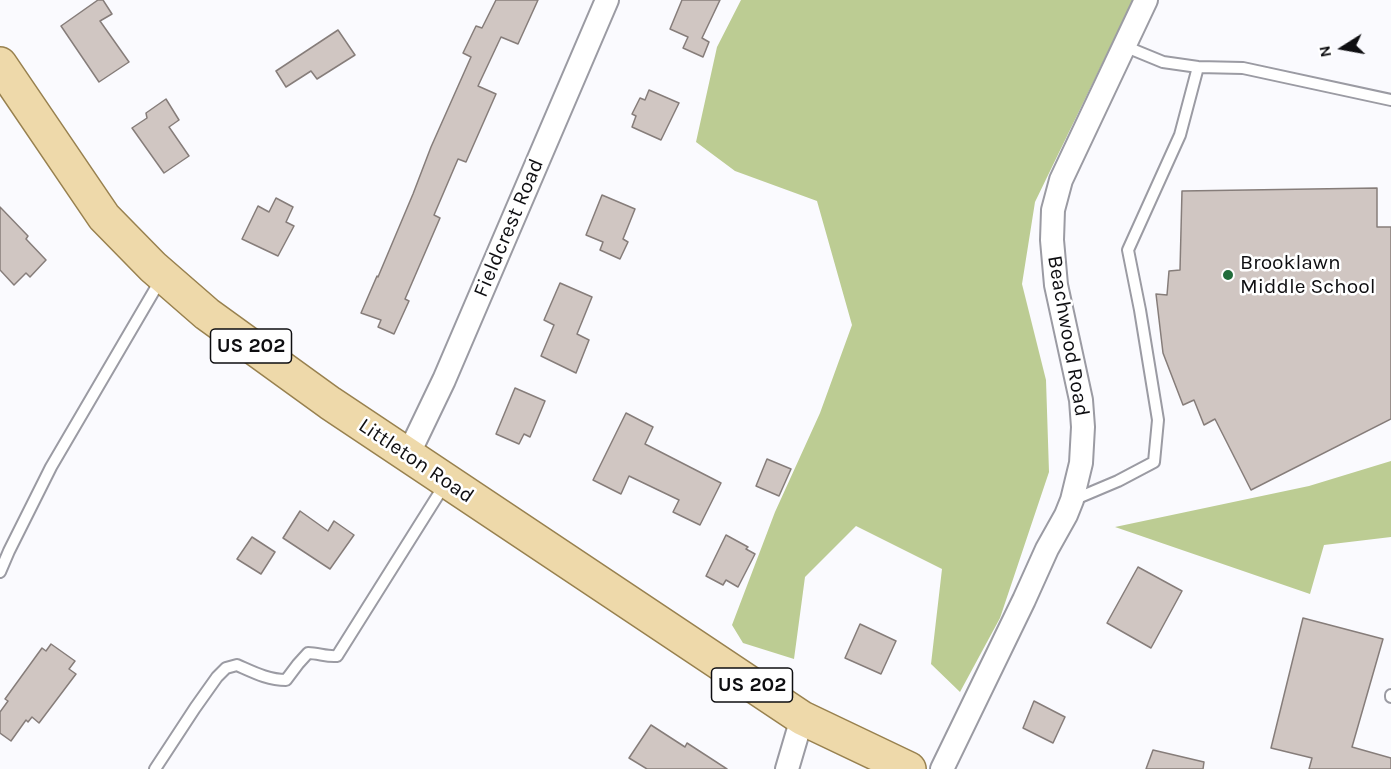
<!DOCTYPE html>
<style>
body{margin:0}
#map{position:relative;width:1391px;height:769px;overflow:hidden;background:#fafafe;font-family:Karla,sans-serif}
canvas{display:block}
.north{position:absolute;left:1313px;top:18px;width:60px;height:60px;-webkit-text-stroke:4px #fff;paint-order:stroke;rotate:259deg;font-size:16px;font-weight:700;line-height:24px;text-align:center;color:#0e0e11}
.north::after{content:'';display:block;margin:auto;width:21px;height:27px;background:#0e0e11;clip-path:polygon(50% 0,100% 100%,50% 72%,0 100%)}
</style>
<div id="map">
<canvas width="1391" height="769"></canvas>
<div class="north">N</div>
</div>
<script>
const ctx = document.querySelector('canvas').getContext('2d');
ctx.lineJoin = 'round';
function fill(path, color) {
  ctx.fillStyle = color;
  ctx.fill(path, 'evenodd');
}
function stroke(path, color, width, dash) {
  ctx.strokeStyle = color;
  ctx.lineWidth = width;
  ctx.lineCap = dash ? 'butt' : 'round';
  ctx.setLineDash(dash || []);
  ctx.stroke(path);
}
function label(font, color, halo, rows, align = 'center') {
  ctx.font = font + ' Karla,sans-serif';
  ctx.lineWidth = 5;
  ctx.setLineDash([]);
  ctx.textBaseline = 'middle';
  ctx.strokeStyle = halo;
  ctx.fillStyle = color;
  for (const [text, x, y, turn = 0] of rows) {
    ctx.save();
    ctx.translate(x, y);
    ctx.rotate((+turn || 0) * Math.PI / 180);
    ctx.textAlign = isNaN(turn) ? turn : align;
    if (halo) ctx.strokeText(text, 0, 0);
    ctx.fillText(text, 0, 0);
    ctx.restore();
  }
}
fill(new Path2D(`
 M741,0h392l-98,202 -13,82 24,96 3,92 -49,146 -40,74 -29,-28 11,-95 -86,-43 -51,51 -11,82 -51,-16 -11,-18 43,-113 45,-99 32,-88 -35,-124 -82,-30 -39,-29 21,-95z
 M1391,461v76l-67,8 -14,49 -195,-67 194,-41z`), '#bccc93');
const building = new Path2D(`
 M98,0h5l9,14 -12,7 29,41 -30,20 -38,-56z
 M496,0h42l-20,44 -17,-7 -23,49 18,8 -30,68 -8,-3 -24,56 6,3 -35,81 4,2 -15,33 -16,-7 3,-7 -20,-7 16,-37 1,1 35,-83 18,-47 40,-90 -8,-4 13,-27 6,2z
 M682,0h38l-18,38 7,4 -6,15 -20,-9 5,-11 -18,-8z
 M338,30l17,25 -38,24 -6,-8 -25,16 -10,-16z
 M649,90l30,13 -18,37 -29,-13 4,-11 -4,-2 8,-16 5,2z
 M166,99l13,21 -10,7 20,29 -25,17 -32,-45 15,-10 -1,-5z
 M1377,188v39h14v192l-140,71 -36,-71 -11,6 -10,-25 -11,5 -20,-52 -7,-59 11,1 2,-24 11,-1 2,-79z
 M602,195l33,14 -12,30 5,3 -8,17 -20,-9 3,-8 -17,-7z
 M276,198l17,9 -7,15 8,4 -16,30 -36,-17 16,-33 11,6z
 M0,207l28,29 -2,3 20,21 -16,17 -4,-4 -12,12 -14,-15z
 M560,283l32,14 -15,37 12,6 -13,33 -35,-17 13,-31 -10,-5z
 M515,388l30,13 -15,36 -6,-3 -5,10 -23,-10z
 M626,413l27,14 -8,17 76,39 -21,42 -27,-13 6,-12 -50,-24 -8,18 -28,-14z
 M767,459l24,10 -12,27 -23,-10z
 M300,511l28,20 6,-10 20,14 -24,34 -47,-31z
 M726,535l22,12 -2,2 9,5 -17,33 -12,-7 -3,5 -17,-9z
 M252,537l23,15 -14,22 -24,-15z
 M1138,567l44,24 -31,57 -44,-25z
 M1303,618l80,21 -31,108 39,11v11h-82l3,-11 -41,-10z
 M860,624l36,17 -15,33 -36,-16z
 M51,644l24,17 -6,8 7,5 -37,49 -7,-6 -4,5 -2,-2 -15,21 -11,-8v-21l8,-11 -3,-2 37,-51 4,3z
 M1034,701l31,16 -12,26 -30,-15z
 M651,725l34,22 2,-4 40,26h-80l-18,-11z
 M1153,750l51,12 -1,7h-57z`);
fill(building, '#d0c6c2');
stroke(building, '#867d7a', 1.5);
const service = new Path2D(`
 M1124,46l39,16 35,5 45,1 148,32
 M1073,500l45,-19 36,-19 4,-42 -18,-110 -12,-60 52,-115 18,-68
 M0,572l9,-21 42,-84 110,-188
 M1391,695v2
 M155,769l40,-61 22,-31 9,-9 11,-3c16,7 31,15 49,15l12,-16 10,-11c10,0 19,4 29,3l108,-172`);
const minor = new Path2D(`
 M408,455l36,-75 163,-380
 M787,769l15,-51
 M942,769l82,-169 23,-51 19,-34 6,-15 9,-37 2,-36 -2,-27 -25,-115 -4,-45 1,-30 8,-30 85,-180`);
const primary = new Path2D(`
 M0,64l104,153 49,50 54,47 123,89 472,315 107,51`);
stroke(service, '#9b9ba3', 14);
stroke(minor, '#9b9ba3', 26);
stroke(primary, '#98814f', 36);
stroke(service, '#fff', 10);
stroke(minor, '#fff', 22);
stroke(primary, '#eed9aa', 33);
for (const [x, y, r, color] of [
 [1228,275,6,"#216c3a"]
]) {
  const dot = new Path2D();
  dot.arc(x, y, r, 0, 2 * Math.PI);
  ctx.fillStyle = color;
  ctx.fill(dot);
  stroke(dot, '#fff', 2);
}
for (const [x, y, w] of [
 [251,346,81],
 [752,685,81]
]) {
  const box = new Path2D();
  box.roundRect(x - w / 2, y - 17, w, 34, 4.5);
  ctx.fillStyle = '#fff';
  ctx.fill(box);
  stroke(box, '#0e0e11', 1.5);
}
label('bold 20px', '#0e0e11', null, [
 ["US 202",251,346],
 ["US 202",752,685]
]);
label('21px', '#0e0e11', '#fff', [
 ["Fieldcrest Road",509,228,-67],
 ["Beachwood Road",1068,336,80],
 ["Littleton Road",416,461,34]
]);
label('21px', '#0e0e11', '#fff', [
 ["Brooklawn",1240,263],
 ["Middle School",1240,287]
], 'left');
</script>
